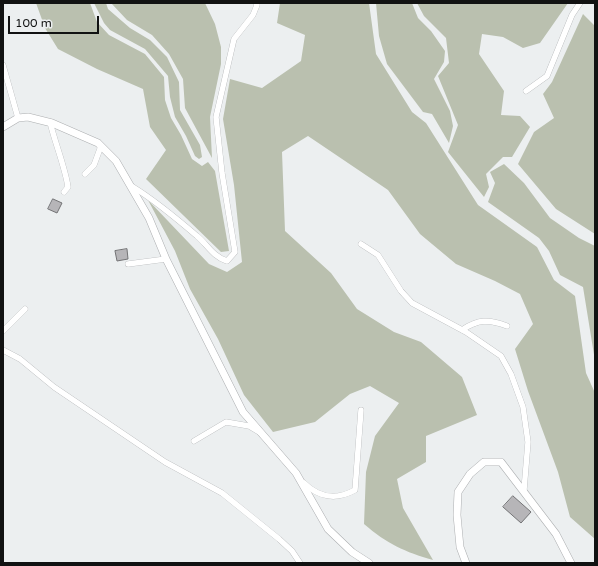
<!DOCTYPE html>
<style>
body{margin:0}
#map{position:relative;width:598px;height:566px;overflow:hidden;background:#eceff0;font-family:"Varela Round",sans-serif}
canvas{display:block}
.frame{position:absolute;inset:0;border:4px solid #111212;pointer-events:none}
.scale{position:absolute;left:8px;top:16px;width:91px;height:18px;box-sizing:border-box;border:2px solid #111212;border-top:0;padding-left:5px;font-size:12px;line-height:14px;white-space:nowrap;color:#111212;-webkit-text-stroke:3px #eceff0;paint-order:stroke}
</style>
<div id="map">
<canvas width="598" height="566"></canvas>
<div class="frame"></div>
<div class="scale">100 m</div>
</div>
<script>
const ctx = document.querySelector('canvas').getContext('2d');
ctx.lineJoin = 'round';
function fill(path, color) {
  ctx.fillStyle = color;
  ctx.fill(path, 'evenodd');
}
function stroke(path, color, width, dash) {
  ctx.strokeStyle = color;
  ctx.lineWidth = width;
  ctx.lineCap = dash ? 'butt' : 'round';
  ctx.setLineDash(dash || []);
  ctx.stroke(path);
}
fill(new Path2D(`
 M36,3h54l7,19 12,13 36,19 19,23 1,23 6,18 10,17 11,24 10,7 6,-4 7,9 14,80 -8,1 -75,-73 20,-29 -16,-23 -7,-38 -46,-20 -39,-20 -13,-21z
 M94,3h12l2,6 22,19 20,12 17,17 12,25 1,28 20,35 2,12 -3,2 -4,-3 -9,-20 -11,-19 -5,-20 -2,-21 -23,-27 -35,-19 -6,-7z
 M111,3h94l10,21 6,23v17l-11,53 2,41 -27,-50 -2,-29 -14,-25 -17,-19 -25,-15z
 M280,3h89l7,51 36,58 14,11 52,82 59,42 17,33 21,16 11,77 9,20v146l-25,-22 -12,-45 -30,-81 -13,-42 18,-25 -13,-30 -25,-13 -39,-17 -36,-30 -32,-44 -80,-54 -26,16 3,79 46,42 26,36 37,23 27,10 41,35 15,38 -51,21v26l-29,17 6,29 30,52c-28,-8 -46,-16 -69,-36l2,-52 9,-36 24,-33 -29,-17 -20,8 -35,28 -42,10 -29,-37 -26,-56 -28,-50 -15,-38 -27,-51 61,64 18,8 15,-10 -8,-77 -11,-66 7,-40 32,9 39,-27 4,-26 -28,-12z
 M376,3h36l6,15 13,13 14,20 -1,11 -10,17 16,32 3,15 -4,17 -17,-29 -9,-2 -36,-48 -8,-28z
 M417,3h151l-28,40 -17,5 -20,-11 -21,-3 -3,20 25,37 -3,24 19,1 10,11 -18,30h-9l-17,17 3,13 -5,10 -36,-45 10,-27 -20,-49 11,-13 -3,-25 -22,-22z
 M583,14l12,12v208l-39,-25 -38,-45 16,-32 20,-14 -11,-24 9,-12z
 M504,164l20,19 26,35 29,20 16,8v115l-12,-74 -23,-12 -11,-24 -10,-13 -51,-36 7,-19 -5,-11z`), '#bac0af');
const building = new Path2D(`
 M53,199l9,4 -5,10 -9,-4z
 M127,249l1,10 -11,2 -2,-10z
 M513,496l18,16 -10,11 -18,-16z`);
fill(building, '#b6b5b8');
stroke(building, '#737375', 1);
const minor = new Path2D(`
 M3,65l15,53
 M526,91l21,-15 25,-61 8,-12
 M50,122c5,21 15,45 18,65l-4,5
 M85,174l9,-9 7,-19
 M133,187c23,14 43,31 64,49 10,8 16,21 30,25l8,-9 -13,-79 -6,-56 18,-78 19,-24 4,-10 -1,-2
 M361,244l17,11 23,36 11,12 54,29 35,24 10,18 12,33 5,35 -4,48
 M128,264l38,-5
 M462,330c16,-11 27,-11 45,-4
 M3,331l22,-22
 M3,350l17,9 34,28 111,75 57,31 57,46 13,12 8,12
 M194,441l32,-19 23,4 10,6
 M304,483c15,15 33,17 51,7l6,-80`);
const tertiary = new Path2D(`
 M3,127l15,-9 10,-1 24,6 46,20 18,18 33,57 17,41 77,153 53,61 32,56 24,23 17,11
 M466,563l-6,-16 -3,-32 1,-23 12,-18 14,-12h17l55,72 15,29`);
stroke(minor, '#acaeb0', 6);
stroke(tertiary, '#acaeb0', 8);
stroke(minor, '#fff', 5.5);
stroke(tertiary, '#fff', 7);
</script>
